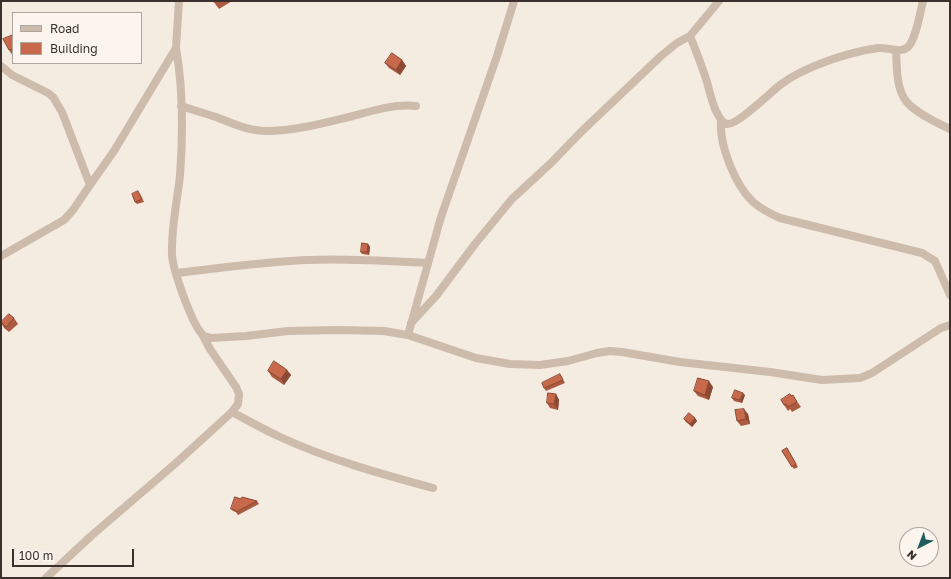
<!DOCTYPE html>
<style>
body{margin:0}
#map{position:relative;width:951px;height:579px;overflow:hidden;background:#f4ebe1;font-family:"Golos Text",sans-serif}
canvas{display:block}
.frame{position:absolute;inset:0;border:2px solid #3b302b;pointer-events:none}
.legend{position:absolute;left:12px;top:12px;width:130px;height:52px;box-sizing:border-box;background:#fbf5ee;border:1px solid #aea6a0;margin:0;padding:5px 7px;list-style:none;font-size:12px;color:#3b302b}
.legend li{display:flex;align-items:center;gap:8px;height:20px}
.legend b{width:20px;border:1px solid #aea6a0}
.north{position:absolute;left:899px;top:527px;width:40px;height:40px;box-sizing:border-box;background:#fbf5ee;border:1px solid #aea6a0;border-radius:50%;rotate:222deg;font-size:11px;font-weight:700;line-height:16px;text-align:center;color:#3b302b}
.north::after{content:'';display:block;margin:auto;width:14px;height:18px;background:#1f5a5e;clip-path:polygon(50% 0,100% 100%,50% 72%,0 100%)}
.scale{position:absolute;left:12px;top:549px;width:122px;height:18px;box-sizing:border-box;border:2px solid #3b302b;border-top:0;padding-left:5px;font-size:12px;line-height:14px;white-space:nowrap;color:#3b302b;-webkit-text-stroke:3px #fbf5ee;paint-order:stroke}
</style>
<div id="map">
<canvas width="951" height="579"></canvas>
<div class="frame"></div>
<ul class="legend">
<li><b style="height:5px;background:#cdbbac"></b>Road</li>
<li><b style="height:11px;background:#c8694b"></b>Building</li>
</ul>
<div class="north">N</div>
<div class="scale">100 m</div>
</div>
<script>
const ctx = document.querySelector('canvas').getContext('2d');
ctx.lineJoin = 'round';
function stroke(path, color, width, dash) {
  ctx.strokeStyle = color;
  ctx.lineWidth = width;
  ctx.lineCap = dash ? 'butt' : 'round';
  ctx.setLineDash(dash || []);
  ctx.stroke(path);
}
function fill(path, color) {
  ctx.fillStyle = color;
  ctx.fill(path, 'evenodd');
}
stroke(new Path2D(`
 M690,36c6,15 12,30 17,46 3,10 5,22 10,31 2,4 5,10 10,11 9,2 44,-32 53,-39 23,-18 69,-33 98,-37 10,-1 22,6 30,-1 8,-8 12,-34 15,-46
 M176,48c7,40 7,88 4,128 -3,26 -9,53 -8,79 1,15 20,70 31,80 2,2 5,2 8,3l35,-2 42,-5 51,-1 45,1 24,4 68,23 34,6 30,1 28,-4 29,-8 13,-2 12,1 58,10 90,10 52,8 38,-2 12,-5 69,-45 9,-3
 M896,50c1,15 0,35 8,48 7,13 33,25 46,31
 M1,66l11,9 36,18 5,4 9,15 28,73
 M181,106c12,4 23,7 35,11 16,6 32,14 50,14 29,0 58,-8 87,-15 21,-6 41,-12 63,-10
 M721,120c-2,25 14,65 32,82 8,7 18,12 27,16l142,35 13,8 15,34
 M1,256l63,-36 9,-10 17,-25 24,-34 62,-103 3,-47
 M176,273c44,-5 87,-11 131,-13 40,-2 81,1 121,3
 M411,323l25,-27 39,-52 37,-45 39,-36 31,-32 79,-75 16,-13 13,-7 29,-35
 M408,335l33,-118 56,-161 17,-55
 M232,412c15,8 31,17 46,24 49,23 103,38 155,52
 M46,578l45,-42 85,-73 56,-51 6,-8 1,-10 -3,-7 -26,-38 -8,-15`), '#cdbbac', 8);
fill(new Path2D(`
 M213,1h19l-13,8z
 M13,35v21l-4,-6z
 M402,60l4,6 -6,9 -11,-7 -4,-5z
 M140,194l4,8 -7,2 -2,-2z
 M368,244l2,3 -1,8 -7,-1 -1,-2z
 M14,318l4,6 -9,8 -5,-4 -3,-5z
 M287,370l4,5 -7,10 -12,-8 -4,-6z
 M560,374l5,9 -19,8 -2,-3z
 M713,387l-4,13 -11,-4 -4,-5z
 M556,394l3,6 -1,10 -8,-2 -3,-5z
 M745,395l-3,8 -8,-2 -2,-3z
 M791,396l5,4 5,7 -9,5 -2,-3 -2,2 -4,-6z
 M748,414l2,10 -9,2 -4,-5z
 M695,418l2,3 -5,6 -6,-5 -2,-3z
 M787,448l11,19 -4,2 -12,-18z
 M241,499l16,2 2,3 -21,11 -2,-3 -3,-1 -2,-2z`), '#ac5a40');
fill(new Path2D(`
 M402,60l4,6 -6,9 -4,-5z
 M368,244l2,3 -1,8 -2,-3z
 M287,370l4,5 -7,10 -3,-6z
 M709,381l4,6 -4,13 -4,-5z
 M743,393l2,2 -3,8 -2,-3z
 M556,394l3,6 -1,10 -4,-6z
 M744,409l4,5 2,10 -4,-5z
 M695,418l2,3 -5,6 -2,-3z`), '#8c4a34');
const building = new Path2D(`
 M13,35v14l-4,1 -6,-11z
 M392,53l10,7 -6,10 -11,-7z
 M138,191l4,8 -7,3 -3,-8z
 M362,243l6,1 -1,8h-6z
 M9,314l5,4 -8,9 -5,-5z
 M274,361l13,9 -6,9 -13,-8z
 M560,374l3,6 -19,8 -2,-5z
 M698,378l11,3 -4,14 -11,-4z
 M735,390l8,3 -3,7 -8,-2z
 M548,393l8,1 -2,10 -7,-1z
 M790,394l1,2 2,-1 4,7 -9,5 -2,-3 -2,1 -3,-5z
 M744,409l2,10 -9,2 -2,-11z
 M689,413l6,5 -5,6 -6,-5z
 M787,448l9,16 -4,3 -10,-16z
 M235,497l6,2 1,-2 15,4 -21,11 -1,-2 -4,-1z`);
fill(building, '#c8694b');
stroke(building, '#8c4a34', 1);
</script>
